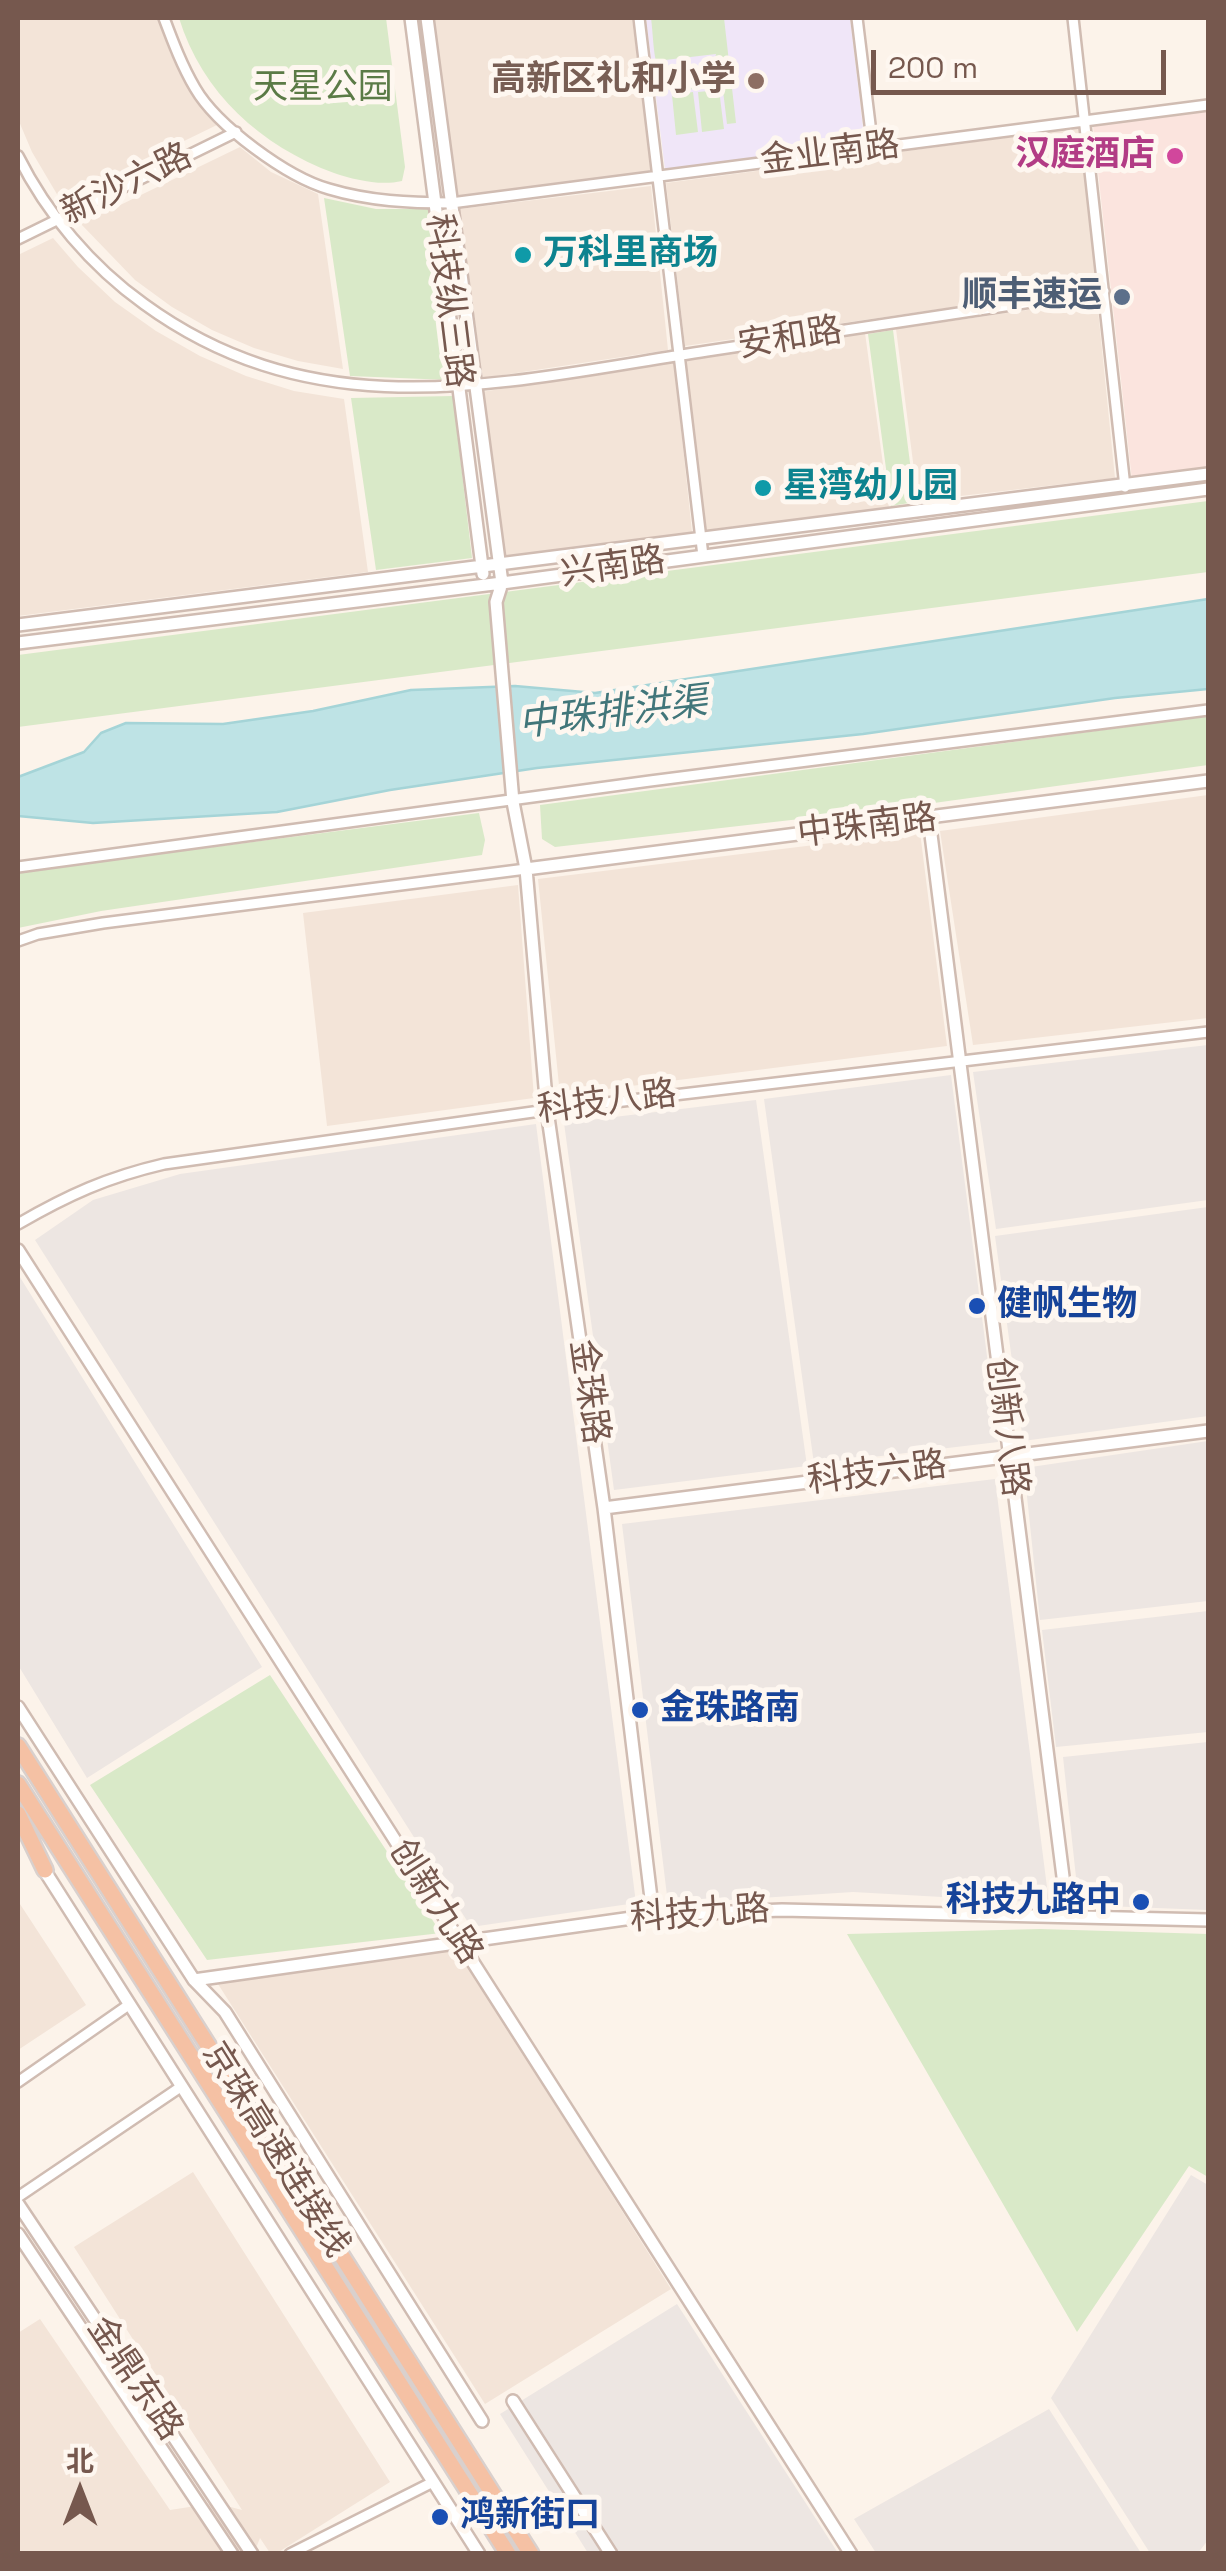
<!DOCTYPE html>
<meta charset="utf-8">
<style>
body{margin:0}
#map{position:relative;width:1226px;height:2571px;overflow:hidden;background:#fcf3ea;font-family:"Space Grotesk","Noto Sans SC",sans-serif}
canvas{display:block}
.frame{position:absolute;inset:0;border:20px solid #76584e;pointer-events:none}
.north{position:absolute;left:30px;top:2441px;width:100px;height:100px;-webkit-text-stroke:8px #fef7f0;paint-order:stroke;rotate:0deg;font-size:28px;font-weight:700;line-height:40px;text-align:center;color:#76584e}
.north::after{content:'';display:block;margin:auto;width:35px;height:45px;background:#76584e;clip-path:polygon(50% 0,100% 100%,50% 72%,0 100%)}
.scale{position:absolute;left:871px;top:50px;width:295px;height:45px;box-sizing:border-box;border:5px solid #76584e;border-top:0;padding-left:12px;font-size:30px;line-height:35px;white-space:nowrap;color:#76584e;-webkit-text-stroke:8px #fef7f0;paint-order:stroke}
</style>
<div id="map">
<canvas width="1226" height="2571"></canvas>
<div class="frame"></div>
<div class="north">北</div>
<div class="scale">200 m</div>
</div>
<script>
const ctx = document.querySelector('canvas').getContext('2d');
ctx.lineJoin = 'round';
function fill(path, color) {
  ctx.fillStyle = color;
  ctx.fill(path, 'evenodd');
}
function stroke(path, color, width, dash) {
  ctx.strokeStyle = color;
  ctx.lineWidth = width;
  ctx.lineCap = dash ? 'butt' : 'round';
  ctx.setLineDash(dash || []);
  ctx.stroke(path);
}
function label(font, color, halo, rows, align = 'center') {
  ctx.font = font + ' "Space Grotesk","Noto Sans SC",sans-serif';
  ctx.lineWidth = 10;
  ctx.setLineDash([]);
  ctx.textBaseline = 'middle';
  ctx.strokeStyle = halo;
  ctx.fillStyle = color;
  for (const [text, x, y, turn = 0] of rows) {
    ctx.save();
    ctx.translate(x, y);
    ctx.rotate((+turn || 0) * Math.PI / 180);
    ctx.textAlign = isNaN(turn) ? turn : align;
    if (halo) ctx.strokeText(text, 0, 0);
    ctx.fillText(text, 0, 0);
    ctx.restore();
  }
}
fill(new Path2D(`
 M18,18h140l12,35 25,47 26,23 -160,78 -29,-49 -14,-33z
 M434,18h198l20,154 -195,25z
 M1080,128l18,158 -413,60 -19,-163z
 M240,147l31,25 47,22 25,175 -45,-8 -44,-13 -42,-18 -40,-23 -37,-27 -54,-56z
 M651,186l17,164 -185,28 -24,-169z
 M53,238l25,29 37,35 41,29 44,25 46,20 48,15 50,8 24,173 -350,44v-361z
 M1097,300l18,178 -197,23 -22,-172z
 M865,333l24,175 -183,22 -21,-169z
 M674,362l18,170 -187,26 -24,-166z
 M1208,795v223l-235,27 -33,-214z
 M920,832l27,214 -387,49 -22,-216z
 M518,885l16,213 -207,28 -24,-213z
 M18,1901l68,104 -68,45z
 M458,1950l213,339 -186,115 -267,-420z
 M193,2172l197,310 -113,71h-7l-10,-15 -6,15 -236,1v-221l22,-14 130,191 45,-7 27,7 -168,-263z`), '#f3e4d8');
fill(new Path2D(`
 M1208,110v360l-76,10 -39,-354z`), '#fbe4de');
fill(new Path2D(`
 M1208,1045v155l-212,29 -23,-157z
 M951,1075l47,367 -184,22 -50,-365z
 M756,1100l51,366 -193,24 -50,-367z
 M536,1124l100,779 -165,24 -436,-687 58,-40 87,-26z
 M1208,1207v209l-185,25 -28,-205z
 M18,1274l244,393 -175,111 -69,-113z
 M1208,1441v160l-168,19 -16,-152z
 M995,1479l54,424 -196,-11 -185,12 -46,-380z
 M1208,1611v121l-152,15 -14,-117z
 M1208,1742v168l-129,-5 -16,-148z
 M1191,2175l17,10v355l-10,13h-48l-99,-155z
 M677,2304l161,249h-250l-88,-139z
 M1049,2409l92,144h-265l-22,-34z`), '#ede6e2');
fill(new Path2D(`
 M646,18h204l15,126 -200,25z`), '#f0e6f8');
fill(new Path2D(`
 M179,18h207l19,149 -3,14c-22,5 -47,-1 -68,-8 -73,-27 -132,-80 -155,-155z
 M651,18h73l12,105 -9,1 -6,-50c-19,20 -54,24 -64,-8 -4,-15 -4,-33 -6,-48zM716,54l-4,17 -16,11c-16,1 -27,-6 -31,-22z
 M719,90l5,39 -22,3 -4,-40z
 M693,92l5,40 -22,3 -4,-40z
 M324,198l52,11h55l18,171 -99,-4z
 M893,330l22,172 -24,4 -23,-172z
 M453,396l19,162 -96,12 -25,-172z
 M1208,501v71l-1190,155v-72z
 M1208,716v49l-303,42 -350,40 -13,-8 -2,-34z
 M479,813l6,27 -3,15 -381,56 -83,17v-56z
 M270,1675l171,258 -234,27 -117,-175z
 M1040,1929l168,5v243l-19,-11 -112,166 -230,-398z`), '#d9e9c8');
const water = new Path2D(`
 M1208,599v90l-93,9 -252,36 -326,34 -147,22 -113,22 -184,11 -75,-7v-39l66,-25 17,-19 25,-10 97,1 90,-13 98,-21 104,-4 80,7z`);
fill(water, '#bee3e5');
stroke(water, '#a5d4d7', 2.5);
const minor = new Path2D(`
 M164,18c9,24 18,48 31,70 22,38 92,89 134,101 40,12 81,14 122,14l757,-98
 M639,18l64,538
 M857,18l16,131
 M1073,18l52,469
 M18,156c29,58 73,110 126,148 177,129 365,77 563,47 132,-20 265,-40 397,-60
 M18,239l218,-107
 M18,867l632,-86 558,-71
 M18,941l20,-7 65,-11 423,-54
 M18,1224c50,-29 90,-47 146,-60l383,-54 661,-78
 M18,2082l112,-78
 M18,2197l164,-111
 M290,2554l143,-72`);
const tertiary = new Path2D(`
 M411,18l72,556
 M427,18l75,565 -6,19 17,200 13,67 21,241 57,398 49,407
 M18,625l1190,-151
 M18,643l484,-60 706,-94
 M929,819l139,1097
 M526,869l682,-88
 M18,1250l833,1304
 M604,1508l604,-77
 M18,1707l176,273 31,32 257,409
 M41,1865l438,689
 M194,1980l459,-65 129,-5 426,10
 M18,2204l234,350
 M18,2234l214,320
 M513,2401l98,153`);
const trunk = new Path2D(`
 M18,1746l513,808
 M18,1784l490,770
 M18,1814l27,56`);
stroke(minor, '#d0bcb2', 14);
stroke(tertiary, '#d0bcb2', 16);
stroke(trunk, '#d9d0cd', 20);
stroke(minor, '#fff', 9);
stroke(tertiary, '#fff', 11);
stroke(trunk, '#f5c1a4', 15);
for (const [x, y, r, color] of [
 [756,81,10,"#8d6e63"],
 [1175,156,10,"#d1479c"],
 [523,255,10,"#0f9aa8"],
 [1122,297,10,"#5c6f8a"],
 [763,488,10,"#0f9aa8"],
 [977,1306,10,"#1a4fb4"],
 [640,1710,10,"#1a4fb4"],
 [1141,1902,10,"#1a4fb4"],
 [440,2517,10,"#1a4fb4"]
]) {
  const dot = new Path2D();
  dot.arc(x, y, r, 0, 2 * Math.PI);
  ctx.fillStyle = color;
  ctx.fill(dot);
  stroke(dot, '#fef7f0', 4);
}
label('bold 35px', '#785e54', '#fef7f0', [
 ["高新区礼和小学",736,81]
], 'right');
label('35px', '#5b7b46', '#fef7f0', [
 ["天星公园",323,89]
]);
label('35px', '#76584e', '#fef7f0', [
 ["金业南路",830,154,-7],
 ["新沙六路",127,185,-26],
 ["科技纵三路",448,301,83],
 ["安和路",790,339,-9],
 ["兴南路",613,568,-8],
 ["中珠南路",867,827,-7],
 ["科技八路",607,1103,-7],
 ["金珠路",588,1392,82],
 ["创新八路",1006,1427,83],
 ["科技六路",877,1474,-7],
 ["创新九路",435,1902,57],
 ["科技九路",700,1915,-4],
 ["京珠高速连接线",275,2150,58],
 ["金鼎东路",134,2379,56]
]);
label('bold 35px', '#b23c85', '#fef7f0', [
 ["汉庭酒店",1155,156]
], 'right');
label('bold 35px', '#0d838f', '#fef7f0', [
 ["万科里商场",543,255],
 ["星湾幼儿园",783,488]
], 'left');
label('bold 35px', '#4e5e75', '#fef7f0', [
 ["顺丰速运",1102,297]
], 'right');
label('bold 35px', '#164399', '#fef7f0', [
 ["健帆生物",997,1306],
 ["金珠路南",660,1710],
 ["科技九路中",1121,1902,"right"],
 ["鸿新街口",460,2517]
], 'left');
label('italic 38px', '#41767a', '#fef7f0', [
 ["中珠排洪渠",613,714,-7]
]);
</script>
